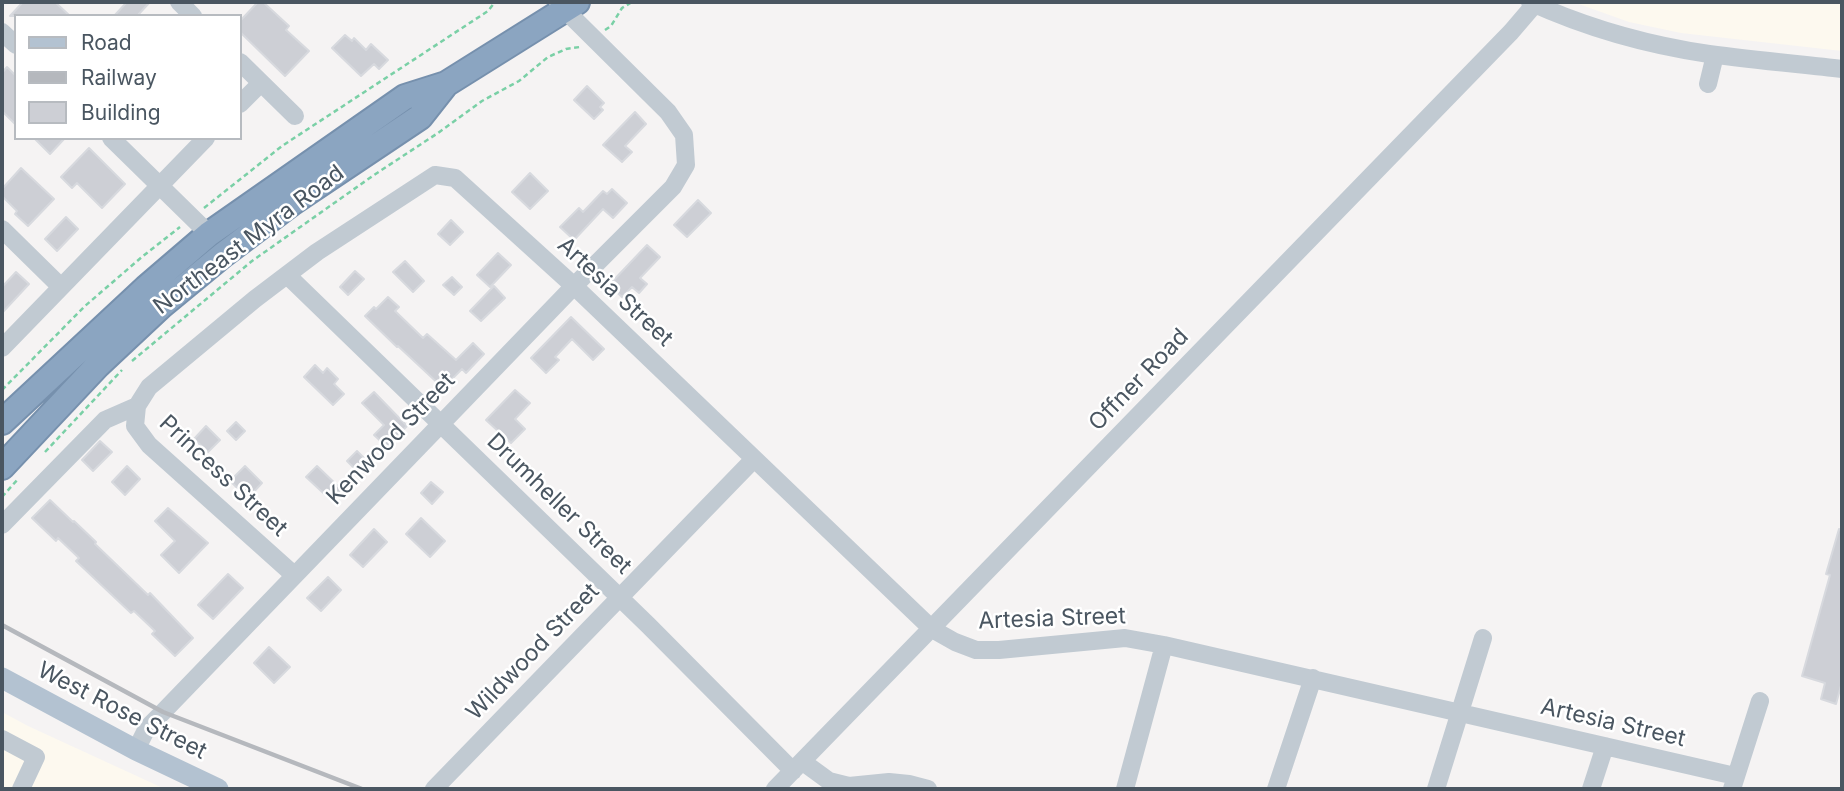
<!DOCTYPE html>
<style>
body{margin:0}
#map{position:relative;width:1844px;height:791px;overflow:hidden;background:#f5f3f3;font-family:Inter,sans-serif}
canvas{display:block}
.frame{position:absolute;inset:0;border:4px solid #4a5661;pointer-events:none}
.legend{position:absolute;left:14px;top:14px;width:228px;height:126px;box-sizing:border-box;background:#fff;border:2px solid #b7bbc0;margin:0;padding:9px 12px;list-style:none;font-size:21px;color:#4a5661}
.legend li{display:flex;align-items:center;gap:14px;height:35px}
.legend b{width:35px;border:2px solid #b7bbc0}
</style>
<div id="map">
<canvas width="1844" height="791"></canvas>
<div class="frame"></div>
<ul class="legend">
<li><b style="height:9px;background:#b3c2d1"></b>Road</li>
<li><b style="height:9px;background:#b5b8bd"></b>Railway</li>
<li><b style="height:19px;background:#cdcfd5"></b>Building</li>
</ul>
</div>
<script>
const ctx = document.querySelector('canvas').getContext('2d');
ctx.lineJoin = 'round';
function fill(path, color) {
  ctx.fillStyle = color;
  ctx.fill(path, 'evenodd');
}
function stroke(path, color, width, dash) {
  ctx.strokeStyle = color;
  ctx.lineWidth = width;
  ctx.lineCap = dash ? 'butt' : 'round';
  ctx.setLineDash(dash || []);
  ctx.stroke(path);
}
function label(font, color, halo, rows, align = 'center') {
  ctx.font = font + ' Inter,sans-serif';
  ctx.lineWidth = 5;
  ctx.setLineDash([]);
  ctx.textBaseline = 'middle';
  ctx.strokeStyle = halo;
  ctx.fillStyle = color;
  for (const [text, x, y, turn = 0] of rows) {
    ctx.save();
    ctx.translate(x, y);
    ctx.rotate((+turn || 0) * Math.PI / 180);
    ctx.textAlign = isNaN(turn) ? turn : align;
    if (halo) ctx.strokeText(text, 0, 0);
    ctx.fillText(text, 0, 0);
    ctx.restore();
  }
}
fill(new Path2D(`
 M1573,2h269v49l-161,-18 -52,-11z
 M2,712l26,14 137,63h-163z`), '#fdf9ef');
const building = new Path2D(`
 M23,2h32l15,14h-60z
 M127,2h23l-13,14h-23z
 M258,2h5l26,24 -3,4 23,21 -24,25 -45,-44v-11z
 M345,35l7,6 2,-3 12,12 5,-6 17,16 -9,9 -5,-5 -13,12 -29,-28z
 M7,67l9,9v49l-14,-14v-38z
 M587,86l17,17 -4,4 3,3 -9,9 -20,-19z
 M635,112l11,12 -21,22 7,6 -10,10 -19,-17z
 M34,138h31l-15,16z
 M89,148l36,36 -23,24 -25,-25 -5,5 -11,-11z
 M21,168l33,31 -26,27 -13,-12 2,-3 -15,-15v-7z
 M530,173l18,18 -18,18 -18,-17z
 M612,189l15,14 -14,15 -10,-9 -29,31 -14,-13 19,-19 4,4 20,-21 4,3z
 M698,200l13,13 -24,24 -13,-12z
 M66,217l12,12 -21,22 -12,-12z
 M451,220l12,12 -13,13 -12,-11z
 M647,245l13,12 -20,21 7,6 -8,9 -7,-6 -10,10 -13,-12z
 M498,253l13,12 -21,22 -13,-12z
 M405,261l19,20 -11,11 -20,-20z
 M355,271l9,8 -16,16 -8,-8z
 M16,272l13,12 -27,29v-26z
 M452,277l10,10 -8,8 -11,-10z
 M494,286l11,12 -24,23 -11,-10z
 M388,297l11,10 -4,4 28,27 4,-4 29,26 17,-17 11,11 -18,19 -4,-4 -19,19 -45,-42 -1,1 -32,-31 9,-9 2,2z
 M571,317l33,32 -11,11 -21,-21 -17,18 4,3 -13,13 -15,-15z
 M315,365l8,8 4,-5 11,11 -4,5 10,10 -11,11 -29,-28z
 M515,390l15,13 -15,16 10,10 -14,14 -25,-23z
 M374,392l33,34 -20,21 -13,-12 10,-10 -22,-22z
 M236,422l9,9 -9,9 -9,-9z
 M206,426l14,14 -12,12 -14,-13z
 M100,441l12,11 -19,19 -11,-11z
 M357,451l14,14 -10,10 -14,-14z
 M127,466l13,13 -15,16 -13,-13z
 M245,466l17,17 -14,15 -18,-17z
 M317,466l26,25 -10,11 -27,-25z
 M431,482l12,10 -11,12 -11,-11z
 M50,500l23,22 1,-1 22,21 -1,2 53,51 2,-2 43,45 -18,18 -23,-22 3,-3 -21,-20 -3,2 -55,-52 3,-3 -21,-20 -2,3 -24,-23z
 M168,508l40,35 -29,30 -18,-18 14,-14 -20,-20z
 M421,518l24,23 -15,16 -24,-23z
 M374,529l13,13 -24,25 -13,-12z
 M1839,529l3,1v152l-6,22 -15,-5 4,-16 -23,-7 28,-101 -4,-1z
 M228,574l15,14 -30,31 -15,-14z
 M328,577l13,13 -20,21 -14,-13z
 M269,647l21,20 -16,16 -20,-20z`);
fill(building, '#cdcfd5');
stroke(building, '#d7d9de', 2);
const highway = new Path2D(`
 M2,422l144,-134 63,-54 196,-137 41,-13 131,-82
 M2,467l96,-102 63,-59 63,-52 69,-52 127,-85 26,-33`);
stroke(highway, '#7690ad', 28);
stroke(new Path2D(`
 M605,30l6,-4 11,-18 10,-6
 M204,208l78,-62 206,-135 7,-9
 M132,361l120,-100 122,-86 64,-42 44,-32 37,-20 29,-24 18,-8 14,-2
 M2,390l83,-84 58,-50 37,-29
 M45,452l77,-82
 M2,497l16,-18`), '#7ad0a6', 2.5, [5, 3.5]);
stroke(new Path2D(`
 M179,2l14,14
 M1530,2c55,25 118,43 179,52 44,6 89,10 133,15
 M2,32l14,13
 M240,62l55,54
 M1708,84l7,-29
 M240,104l21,-21
 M111,138l98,96
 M2,229l59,58
 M287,275l361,350 145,146
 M2,348l204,-210
 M2,525l103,-105 32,-14
 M294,575l-145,-130 -14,-19 2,-20 12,-19 106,-88 62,-47 118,-77 20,3 119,108 358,343 23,13 21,8h23l126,-12 39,7 571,131
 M2,739l34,18 -15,32
 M136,750l11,-22 16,-16 411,-426 99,-99 13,-22 -2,-30 -16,-23 -110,-109
 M803,762l26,19 20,5 40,-4 20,2 19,5
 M434,789l320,-330
 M775,789l736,-757 24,-28
 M1125,789l39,-144
 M1276,789l37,-111
 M1436,789l47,-151
 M1591,789l14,-43
 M1732,789l28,-88`), '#c1cad2', 18);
stroke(new Path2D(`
 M2,678l134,72 82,39`), '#b3c2d1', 21);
stroke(highway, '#8ba5c1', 24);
stroke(new Path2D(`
 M2,625l161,87 199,77`), '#b5b8bd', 4.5);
label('23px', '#4a5661', '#fff', [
 ["Northeast Myra Road",249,240,-37],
 ["Artesia Street",615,292,43],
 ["Offner Road",1139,380,-46],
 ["Kenwood Street",391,439,-46],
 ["Princess Street",223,476,43],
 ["Drumheller Street",559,504,44],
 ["Artesia Street",1052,619,-2],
 ["Wildwood Street",533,652,-46],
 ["West Rose Street",122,711,27],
 ["Artesia Street",1613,723,13]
]);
</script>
